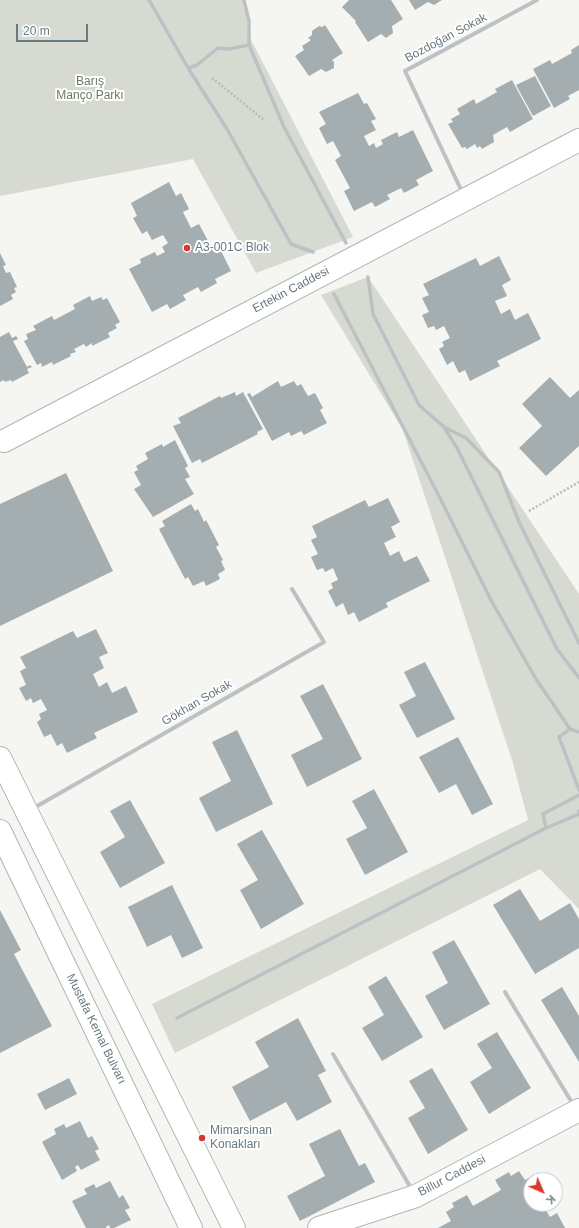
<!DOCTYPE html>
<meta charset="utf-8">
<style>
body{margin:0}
#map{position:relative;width:579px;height:1228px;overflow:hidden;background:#f5f5f2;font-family:Helvetica,sans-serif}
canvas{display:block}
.north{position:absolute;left:523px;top:1172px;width:40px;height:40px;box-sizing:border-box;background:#fff;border:1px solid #c2cacd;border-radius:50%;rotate:135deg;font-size:11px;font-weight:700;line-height:16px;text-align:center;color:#667a81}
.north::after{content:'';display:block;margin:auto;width:14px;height:18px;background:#d8382f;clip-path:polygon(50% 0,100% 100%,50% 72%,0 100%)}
.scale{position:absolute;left:16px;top:24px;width:72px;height:18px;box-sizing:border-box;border:2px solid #667a81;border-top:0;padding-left:5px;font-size:12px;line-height:14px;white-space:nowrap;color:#667a81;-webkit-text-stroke:3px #fff;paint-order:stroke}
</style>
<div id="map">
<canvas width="579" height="1228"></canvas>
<div class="north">K</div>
<div class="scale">20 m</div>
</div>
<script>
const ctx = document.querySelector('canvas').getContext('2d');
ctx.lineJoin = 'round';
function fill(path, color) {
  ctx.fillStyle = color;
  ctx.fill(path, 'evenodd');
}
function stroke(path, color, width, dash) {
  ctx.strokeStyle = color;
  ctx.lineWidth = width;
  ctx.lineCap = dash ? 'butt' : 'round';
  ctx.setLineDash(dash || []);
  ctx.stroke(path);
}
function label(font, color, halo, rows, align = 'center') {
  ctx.font = font + ' Helvetica,sans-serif';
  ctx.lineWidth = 4;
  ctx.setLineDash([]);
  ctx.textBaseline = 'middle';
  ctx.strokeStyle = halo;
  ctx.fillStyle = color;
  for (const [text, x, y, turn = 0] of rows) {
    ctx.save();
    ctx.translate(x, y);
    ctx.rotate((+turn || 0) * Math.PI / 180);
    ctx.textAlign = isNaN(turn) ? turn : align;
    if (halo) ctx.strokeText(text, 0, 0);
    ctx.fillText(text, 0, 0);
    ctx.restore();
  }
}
fill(new Path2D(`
 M0,0h245l3,34 105,203 -97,36 -63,-114 -193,37z
 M368,277l211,317v315l-39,-40 -365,184 -23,-49 376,-184 -15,-57 -110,-333 -82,-135z`), '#d6dad1');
fill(new Path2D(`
 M349,0h42l12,19 -11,7 1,7 -7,5 -5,-4 -13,8 -13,-20 1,-1 -14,-14z
 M409,0h33l-8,5 -6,-3 -13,8z
 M325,25l18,28 -11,7 2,2v6l-8,4 -5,-3 -12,7 -14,-20 9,-6 -2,-4 9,-6 -3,-2 4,-3v-4l7,-5 3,1z
 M579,45v45l-11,6 2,3 -16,9 -21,-39 17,-9 2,4 20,-11 -1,-3z
 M535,76l16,30 -18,10 -17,-31z
 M512,80l21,39 -23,13 -3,-5 -14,8 1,7 -12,7 -2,-3 -3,2 -2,-4 -8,5 -2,-2 -3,1 -14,-24 5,-2 -2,-3 9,-5 -3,-5 17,-10 2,5 21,-12 -2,-3z
 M358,93l6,11 3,-1 9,16 -5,2 5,9 -12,6 5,10 5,-3 2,5 7,-4 -2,-4 16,-8 2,5 14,-7 20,41 -17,9 3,5 -15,8 -3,-5 -14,7 3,4 -15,8 -3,-5 -18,9 -10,-20 6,-3 -15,-28 6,-4 -8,-15 -6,3 -8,-16 7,-4 -7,-12z
 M169,182l7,14 5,-3 8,16 -6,3 8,16 8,-4 15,28 6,-3 11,22 -16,8 2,4 -16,9 -3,-5 -15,8 3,5 -16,9 -3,-5 -15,8 -23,-43 12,-6 -1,-4 15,-7 2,4 8,-4 -3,-5 6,-4 -5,-8 -11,5 -5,-9 -5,3 -9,-16 4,-2 -6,-13z
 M0,253l6,12 -3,1 3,7 4,-1 7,15 -3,1 2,4 -5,3 2,4 -13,7z
 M499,256l12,24 -9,5 5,11 -12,5 6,13 9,-5 5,11 13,-7 13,26 -44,22 3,5 -30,15 -5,-11 -6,3 -6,-12 -6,4 -8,-16 5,-3 -2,-4 8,-4 -6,-12 -8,4 -2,-4 -6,2 -6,-13 7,-3 -7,-14 7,-3 -6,-11 53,-26 4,8z
 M90,296l2,5 9,-4 2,3 4,-2 13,24 -5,3 2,3 -9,5 2,4 -18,9v-3l-6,4 -2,-3 -10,5 2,3 -6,2 1,2 -18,9 -1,-3 -10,5 -1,-4 -4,2 -13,-24 4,-2 -2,-5 10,-4 -3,-4 19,-10 2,4 21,-11 -2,-4z
 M9,332l3,6 4,-2 2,3 -5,2 14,26 3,-2 2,2 -5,2 2,4 -17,9 -1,-2 -6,2 -1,-2 -4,2v-45z
 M550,377l20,21 9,-8v56l-33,30 -27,-28 23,-22 -20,-22z
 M278,381l3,6 13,-6 3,5 4,-2 7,12 7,-3 8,15 -3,2 7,13 -23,12 -3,-4 -10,5 -2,-4 -17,9 -25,-47 3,-1 2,4z
 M235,392l1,4 7,-4 20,37 -6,3 1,2 -56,29 -2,-4 -8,4 -19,-37 8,-3 -3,-5 42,-22 1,2z
 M175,440l13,26 -3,2 5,9 -5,2 9,15 -41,23 -19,-28 7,-4 -7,-13 4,-2 -2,-4 12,-7 -3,-6 17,-9 1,3z
 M66,473l47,98 -113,55v-122z
 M388,498l12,24 -9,5 5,10 -12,6 6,13 9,-5 5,11 13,-6 13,25 -44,22 2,4 -29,15 -5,-10 -6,3 -5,-12 -7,4 -8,-16 5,-3 -2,-5 7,-3 -5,-12 -8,4 -2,-4 -6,2 -6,-13 7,-3 -7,-14 6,-3 -5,-11 53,-26 4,7z
 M191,504l4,7 3,-2 6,13 2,-2 13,25 -3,2 7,13 -2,1 4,9 -7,4 2,5 -14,7 -2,-5 -11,5 -5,-9 -3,2 -26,-50 6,-3 -3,-5z
 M96,629l12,24 -9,4 5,11 -11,6 6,13 8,-5 5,11 14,-7 12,26 -44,21 3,5 -30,15 -5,-10 -5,3 -6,-12 -7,3 -7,-15 4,-3 -2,-5 8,-4 -6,-11 -8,4 -2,-5 -5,3 -7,-13 7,-3 -6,-14 6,-3 -6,-11 53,-26 4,7z
 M425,662l30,57 -38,19 -18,-33 17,-9 -12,-24z
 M323,684l39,75 -55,28 -16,-32 32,-16 -23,-43z
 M237,730l36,74 -57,28 -17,-34 32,-17 -19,-39z
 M458,737l35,67 -21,11 -16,-31 -17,9 -20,-36z
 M374,789l34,63 -43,23 -19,-36 21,-11 -15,-27z
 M130,800l35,63 -45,25 -20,-36 25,-15 -15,-26z
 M262,830l42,74 -43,25 -21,-39 18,-10 -21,-36z
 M172,885l31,63 -21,10 -11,-23 -24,12 -19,-40z
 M520,889l20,32 30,-18 9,16v29l-44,26 -42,-69z
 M0,910l21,40 -7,4 38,72 -52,27z
 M454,940l36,64 -46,26 -19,-34 23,-13 -16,-31z
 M386,976l37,61 -41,24 -20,-33 22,-13 -16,-28z
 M562,987l17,29v46l-38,-62z
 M298,1018l28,53 -8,4 14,27 -35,19 -11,-19 -36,19 -18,-34 37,-20 -14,-25z
 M497,1032l34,56 -42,26 -19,-32 22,-14 -15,-24z
 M432,1068l36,62 -40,24 -20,-36 17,-10 -16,-27z
 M69,1078l8,16 -32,16 -8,-16z
 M80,1121l8,17 4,-2 7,13 -4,2 5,9 -19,10 -3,-5 -3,2 2,4 -15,9 -20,-38 14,-8 -2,-5 10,-5 2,4z
 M340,1129l19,37 6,-3 10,19 -75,39 -13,-25 38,-20 -16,-32z
 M519,1171l6,9 9,-5 4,5h-7v24h11l8,13 7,-4 8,15h-127l13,-7 -5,-9 8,-5 -2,-4 15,-8 6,11 28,-16 -6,-10 14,-8 2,4z
 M110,1181l9,17 4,-3 7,13 -5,2 6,10 -17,8h-4l-1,-3 -3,2v1h-20l-14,-27 15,-7 -3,-5 10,-5 2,4z`), '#a4aeb1');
const secondary = new Path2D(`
 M4,441l575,-301
 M319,1228l97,-32 163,-86`);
const primary = new Path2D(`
 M0,758l234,470
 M0,831l191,397`);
stroke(secondary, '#afb6b9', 24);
stroke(primary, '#b0b6b8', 24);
stroke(new Path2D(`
 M212,78l52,42
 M529,511l50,-29`), '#b7bbbc', 2.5, [2, 2]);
stroke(new Path2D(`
 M149,0l39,68 39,61 64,115 22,8
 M244,0l5,21v24l35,82 62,116
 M188,68l9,-3 21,-17 11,1 20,-4
 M368,277l5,37 46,91 25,22 13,21 100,201 22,29
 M334,294l106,204 51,102 45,79 34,50 9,3
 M446,428l20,10 33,34 20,50 60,121
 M570,729l-11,8 20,53
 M579,795l-36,19 3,14 33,-14v-3
 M177,1018l369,-190`), '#bcc2c4', 3.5);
stroke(new Path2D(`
 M463,194l-58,-123 132,-71
 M32,809l292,-167 -32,-53
 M505,992l69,114
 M333,1054l79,136`), '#bcc2c4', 4);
stroke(secondary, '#fff', 22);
stroke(primary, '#fff', 22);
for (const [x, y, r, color] of [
 [187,248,4,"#d8382f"],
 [202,1138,4,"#d8382f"]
]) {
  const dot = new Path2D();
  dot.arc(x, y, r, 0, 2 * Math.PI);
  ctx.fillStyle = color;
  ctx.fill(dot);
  stroke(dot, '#fff', 1.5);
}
label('12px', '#667a81', '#fff', [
 ["Bozdoğan Sokak",446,38,-28],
 ["Ertekin Caddesi",291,290,-28],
 ["Gökhan Sokak",197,703,-30],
 ["Mustafa Kemal Bulvarı",96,1029,64],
 ["Billur Caddesi",452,1176,-28]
]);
label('12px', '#6c7964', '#fff', [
 ["Barış",90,82],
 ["Manço Parkı",90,96]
]);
label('12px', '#667a81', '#fff', [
 ["A3-001C Blok",195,248],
 ["Mimarsinan",210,1131],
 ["Konakları",210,1145]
], 'left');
</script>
